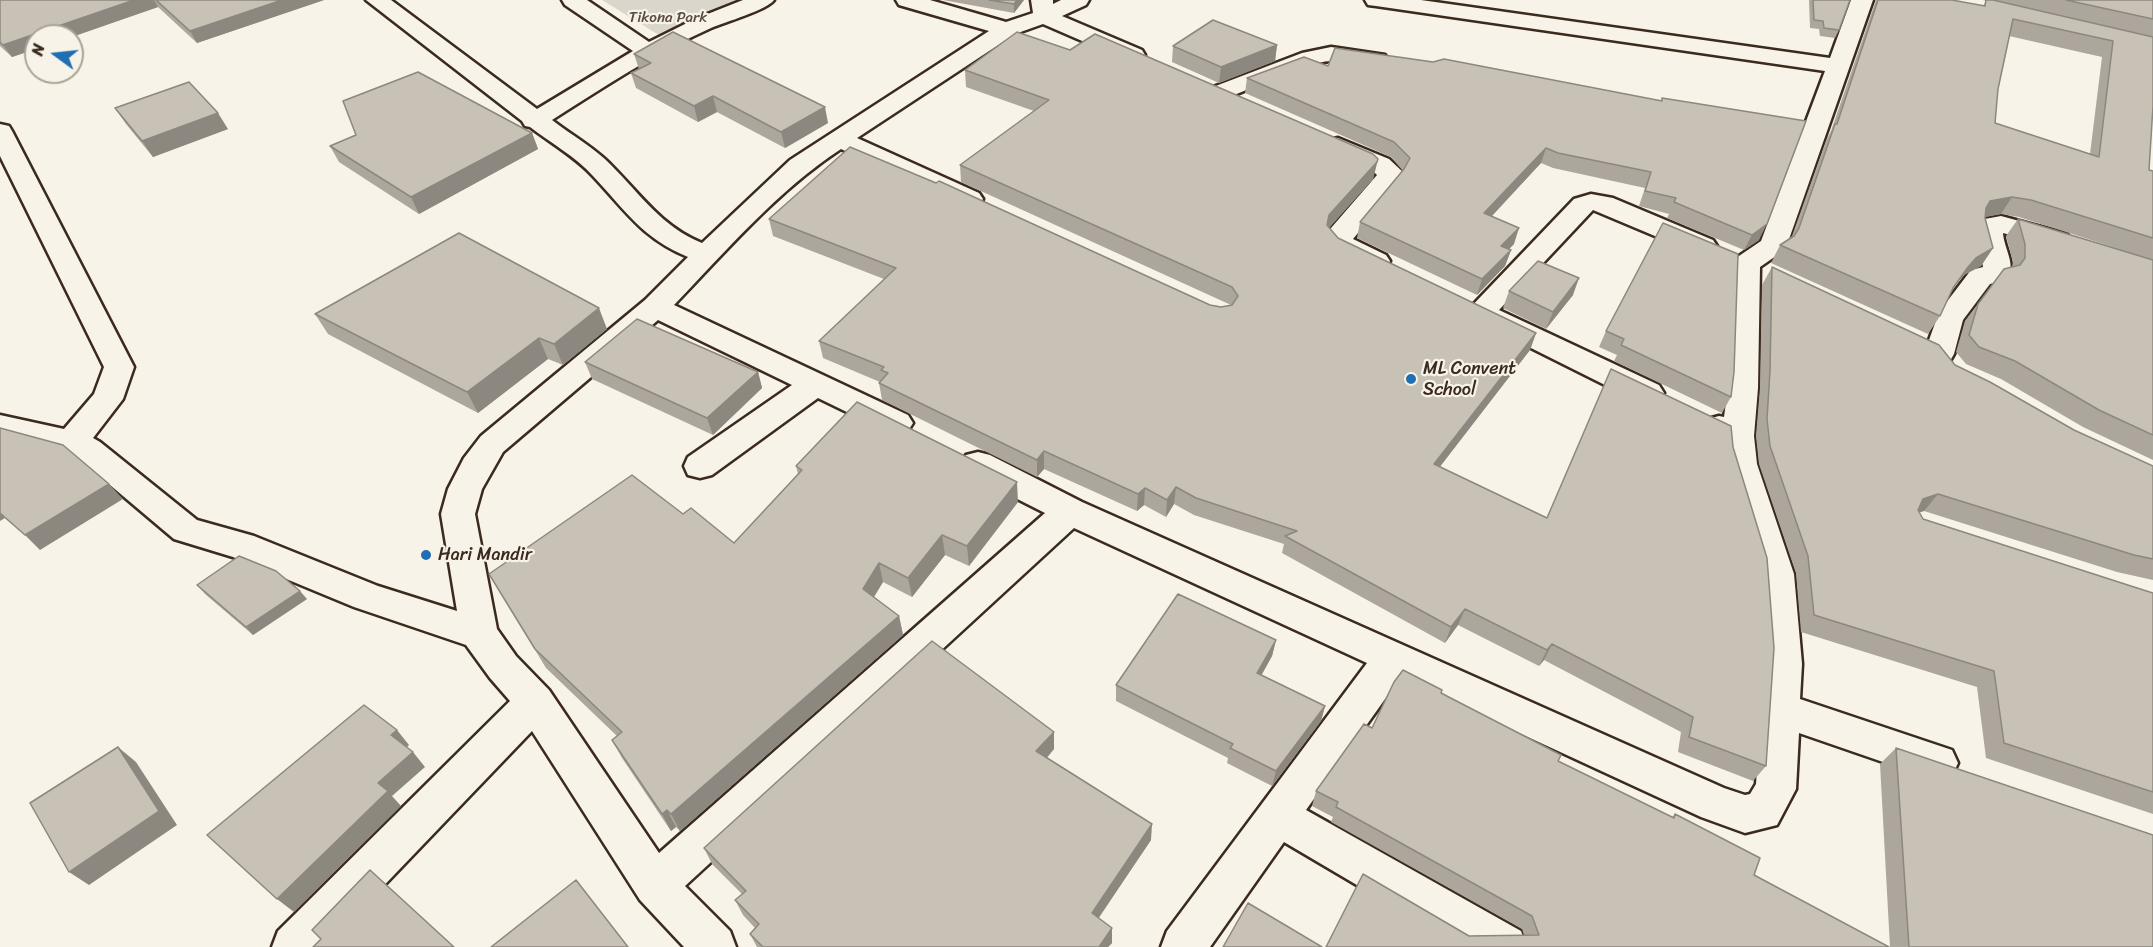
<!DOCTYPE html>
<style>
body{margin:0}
#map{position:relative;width:2153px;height:947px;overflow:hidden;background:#f7f3e8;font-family:Sriracha,sans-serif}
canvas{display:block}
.north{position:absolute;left:24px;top:24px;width:60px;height:60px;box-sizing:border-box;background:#f7f3e8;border:2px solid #aca397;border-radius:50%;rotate:285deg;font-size:16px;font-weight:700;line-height:24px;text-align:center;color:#3b2a1e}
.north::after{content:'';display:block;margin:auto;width:21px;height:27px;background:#1f6fb2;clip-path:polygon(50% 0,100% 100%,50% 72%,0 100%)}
</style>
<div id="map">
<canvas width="2153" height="947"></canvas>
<div class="north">N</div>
</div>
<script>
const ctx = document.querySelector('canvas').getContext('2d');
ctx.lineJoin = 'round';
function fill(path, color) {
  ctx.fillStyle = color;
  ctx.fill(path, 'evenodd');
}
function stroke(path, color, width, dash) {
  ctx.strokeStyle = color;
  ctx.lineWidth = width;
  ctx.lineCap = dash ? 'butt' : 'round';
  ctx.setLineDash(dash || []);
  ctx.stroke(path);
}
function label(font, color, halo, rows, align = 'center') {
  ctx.font = font + ' Sriracha,sans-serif';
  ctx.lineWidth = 4.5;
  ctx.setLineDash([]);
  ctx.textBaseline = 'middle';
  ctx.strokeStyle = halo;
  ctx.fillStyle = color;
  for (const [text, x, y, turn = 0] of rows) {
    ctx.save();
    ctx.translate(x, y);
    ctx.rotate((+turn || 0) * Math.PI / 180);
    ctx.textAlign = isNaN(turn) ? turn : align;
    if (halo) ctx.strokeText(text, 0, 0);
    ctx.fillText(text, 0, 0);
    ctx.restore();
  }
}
fill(new Path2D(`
 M602,0h140l-75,40z`), '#dbd6cb');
const minor = new Path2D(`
 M366,0h25l146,109 96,-58 -68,-46 -3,-5h25l62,42 46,-23 48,-19h31c-7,10 -49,22 -63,28 -56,25 -107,59 -159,92 19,15 43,28 59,45 30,30 51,62 91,78l88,-83 199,-129 -90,-26 -3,-5h34l76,22 27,-9 -2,-13h22v4l8,-4h28l-3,5 -24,11 80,34 3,5 -3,5 -8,2 -8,-2 -83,-36 -28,10 -158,104 122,55 4,6 -4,6 -9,2 -9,-2 -120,-56c-64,42 -114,101 -167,156l234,110 5,8 -5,8 -11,3 -11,-3 -68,-33 -106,77 -12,3 -12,-3 -4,-9 4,-9 104,-72 -134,-65 -155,132 -21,37 -7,25 22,115 19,27 33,34 110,163 386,-340 -79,-40 -4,-9 4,-9 12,-3 12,3 92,47 642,286 21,7 5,-1 6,-10 8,-120 -6,-90 -33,-110 -2,-22 -15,-7 -5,-8 5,-8 11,-3 5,1 4,-29 4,-124 4,-6 25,-17 64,-170 -449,-65 -8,-1 -3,-5h56l409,58 21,-58h22l-86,245 -4,6 -23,16 -2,121 -4,48 3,28 37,110 8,90 -2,35 152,51 6,13 -6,13 -14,5 -139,-48 -3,56 -19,36 -32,8 -44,-16 -301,-139 -94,132 215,121 6,16h-65l-178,-105 -74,105h-49l6,-16 200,-268 -293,-135 -389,358 45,45 6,16h-52l-44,-47 -108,-169 -207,216h-53l6,-16 232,-230 -20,-23 -24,-33 -112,-38 -121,-50 -59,-18 -96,-81 -15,-6 -63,-15v-22l64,14 30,-35 10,-27 -104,-211v-32l9,2 3,5 122,236 -11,32 -30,39 7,4 97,78 57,16 124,50 79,25 -16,-97 7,-25 16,-31 17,-22 164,-136 43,-43c-46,-19 -62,-46 -95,-81 -17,-19 -42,-33 -63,-49l-5,-1 -3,-5z
 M1331,47l54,8 3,5 -3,5c-18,4 -37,-5 -55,-4 -25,2 -75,26 -101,36l-8,2 -8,-2 -4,-5 4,-5 89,-34z
 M1338,138l51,21 15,14 -9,15 -42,51 33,16 4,6 -4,6c-20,5 -49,-9 -61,-26l6,-13 46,-53 -6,-6 -42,-19 -3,-5 3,-5z
 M1591,194l22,4 100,42 4,6 -4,6 -10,2 -10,-2 -100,-42 -94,100 160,75 5,8 -5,8 -11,3 -11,-3 -152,-76 -3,-5 -11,-2 -4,-7 107,-112z
 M2001,216l66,18 4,6 -4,6 -10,2 -54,-15c1,16 14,32 4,47l-17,4 -27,36 -9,34 -4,7 -11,3 -11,-3 -4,-7 15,-42 32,-42 12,-3 -7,-41 3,-6z`);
stroke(minor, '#3b2a1e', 5);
fill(minor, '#f7f3e8');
fill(new Path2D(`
 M0,0h324l-127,43 -39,-36 -146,50 -12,-11z
 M943,0h81l-10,13z
 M1809,0h41l-11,30 -4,8 -15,-2 -1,-7 -9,-1z
 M1876,0h76l31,6 3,-5 -3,-1h170v106l-4,64 4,1v289l-70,-33 -82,-48 -35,-15 -10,-12 9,-31 39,-52 8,-2 1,-5 -7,-26 12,-17 101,30 -100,-32 -18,-3 -16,3 8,31 -12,18 -17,9 -8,9 -4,5 -12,27 -12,18 -157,-71 9,-18 12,-9 34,-95 5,-10zM2009,36l93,21 -12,97 -95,-31 3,-34z
 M1277,45l-2,16 -56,22 -47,-21 1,-16z
 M634,54l194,69 -43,25 -68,-36 -19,10 -62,-34 -5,-15 8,-4z
 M1328,66l333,35 1,-3 97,142 -15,10 -77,-32 2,-4 -30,-8 6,-18 -92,-20 -12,-5 -50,53 23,28 -5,5 2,1 -6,16 -28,29 -120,-57 3,-16 43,-51 -12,-14 -146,-64 2,-15z
 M965,70l413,89 -5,20 -44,49 9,10 198,95 -6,17 -90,116 326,300 -13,15 -75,-29 3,-20 -137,-72 -5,6 -81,-41 -13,18 -163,-90 2,-9 -90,-29 -20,-11 -8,13 -22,-12 -7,6 -93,-42 -7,8 -155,-77 -3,-17 1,-1 -57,-24 -4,-17 65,-62 -111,-43 -4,-17 452,88 10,-2 -270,-123 -1,-17 74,-54 -68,-24z
 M115,108l113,21 -75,28 -27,-33z
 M532,133l6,16 -119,65 -80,-52 -9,-16z
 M1663,223l68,174 -9,16 -108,-52 3,-6 -18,-8 7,-16z
 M1772,267l183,98 119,65 79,36v114l-36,-8 -193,-61 -5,1 4,7 211,68 19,6v221l-167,-56 -9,-71 -176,-55 -5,-59 -37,-109 -3,-28 4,-48 2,-103z
 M1509,291l64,4 -27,34 -43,-21z
 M315,314l292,15 -44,36 -15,-6 -70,54 -150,-79z
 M585,362l173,10 4,16 -49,47 -121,-56z
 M796,466l222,36 -49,64 -24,-11 -33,42 -29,-15 -9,15 25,19 4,19 -223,196 -4,-4 -5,4 -49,-73 -10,-18 5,-4 -71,-68 -57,-94 245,-31 64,-69z
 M197,585l110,14 -54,36 -48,-41z
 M1276,640l-4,16 -11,19 64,31 -4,15 -49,65 -45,-23 1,-5 -112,-57v-16z
 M1441,693l117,68 114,56 3,-3 79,61 135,72h-563l143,-11 55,-1 -2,-6 -191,-107 2,-5 -21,-11 4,-15 56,-63z
 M1896,748l257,199h-263l-10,-183z
 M1054,749l-7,9 104,82 -53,78 14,10v15l-4,4h-351l-7,-13 5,-6 -12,-13 -8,-15 7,-6 -30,-30 -8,-16z`), '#aca69d');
fill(new Path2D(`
 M134,0h20l4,7 -86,30 -36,-1v13l-24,8 -9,-12z
 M282,0h42l-127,43 -7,-12z
 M1017,0h7l-10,13v-9z
 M1277,45l-2,16 -56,22 2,-16z
 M713,96l4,16 -19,10 -4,-16z
 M825,107l3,16 -43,25 -4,-16z
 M218,113l10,16 -75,28 -11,-16z
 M532,133l6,16 -119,65 -8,-17z
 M1546,148l-5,15 -61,66 4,-16z
 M1378,159l-5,20 -48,53 4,-17z
 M2012,197l-11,17 -22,4 11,-17z
 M1767,224l-8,16 -15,10 8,-15z
 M1519,228l-5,16 -18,18 5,-16z
 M1993,248l-12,18 -17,9 -8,9 12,-17 8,-9z
 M1511,250l-6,16 -28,29 5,-16z
 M1579,278l-6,17 -27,34 7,-17z
 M599,308l8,21 -44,36 -9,-21z
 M1536,333l-6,17 -101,131 5,-17z
 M539,338l9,21 -70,54 -11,-21z
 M758,372l4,16 -49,47 -6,-17z
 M1044,451v18l-7,8v-17z
 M1017,482l1,20 -49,64 -2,-20z
 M109,484l14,15 -83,51 -15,-15z
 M1176,487l-2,17 -8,13 1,-17z
 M1145,488l-1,17 -7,6 1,-17z
 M1938,494l-14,17 -15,5 14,-17z
 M0,513l5,5 -5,3z
 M942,535l3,20 -33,42 -4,-19z
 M879,563l4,19 -16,26 -4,-19z
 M300,591l7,8 -54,36 -7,-8z
 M1465,609l-7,16 -13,18 6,-16z
 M899,616l4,19 -223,196 -9,-17z
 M1276,640l-4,16 -18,33 3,-16z
 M1552,644l-8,16 -5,6 8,-16z
 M1325,706l-4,15 -49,65 4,-15z
 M397,730l12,15 -5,5 -13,-15z
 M1054,732v17l-17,19 -1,-17z
 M118,747l18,15 41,63 -88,60 -20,-13z
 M413,752l12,15 -33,29 9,10 -107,106 -17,-13 101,-116z
 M667,810l9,17 -5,4 -9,-17z
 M1152,824l-1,16 -59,88v-15z
 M1112,928v15l-4,4h-9z`), '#8c877f');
const building = new Path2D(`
 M0,0h134l-131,45 -3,-3z
 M156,0h126l-92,31z
 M989,0h28l-3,4z
 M1813,0h37l-11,30 -15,-2 -1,-7 -9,-1z
 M1878,0h74l33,6 1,-6h7l160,37v69l-4,64 4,1v67l-122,-38 -19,-3 -22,4 -4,7 -1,10 8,30 -17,10 -8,9 -15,21 -13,28 -160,-71 14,-9 5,-8 36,-104h2zM2013,19l100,22 -14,116 -104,-34 3,-34z
 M2066,0h87v19z
 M1213,20l64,25 -56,22 -48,-21z
 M673,32l152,75 -44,25 -68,-36 -19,10 -63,-33 20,-10 -17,-9z
 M1017,32l53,18 25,-16 278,120 5,5 -1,3 -48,53 -2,10 11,13 198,95 -102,131 113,54 64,-149 120,57 2,21 34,111 7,90 -8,118 -77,-29 4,-20 -141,-73 -5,6 -82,-41 -14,18 -166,-91 12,-5 -101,-33 -20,-11 -9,13 -22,-12 -7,6 -94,-43 -7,9 -158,-77 9,-10 -7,-3 3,-3 -65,-26 77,-73 -127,-49 81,-72 86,36 3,-2 271,124 11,2 11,-2 6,-9 -6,-9 -272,-122 89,-65 -84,-30z
 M1335,48l98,14 11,-3 218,42v-3l144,23 -39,103 -15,11 -78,-33 2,-4 -31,-7 6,-19 -93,-19 -12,-5 -62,65 35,15 -18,18 10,4 -29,29 -122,-57 44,-53 6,-11 -16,-16 -147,-64 57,-21 24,9z
 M418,72l114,61 -121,64 -81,-51 26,-11 -13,-34z
 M189,82l29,31 -76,28 -27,-33z
 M2018,219l135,41v175l-54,-25 -84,-49 -36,-14 -10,-12 9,-31 26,-35 16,-4 5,-7v-14z
 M1663,223l75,31 -4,118 -3,25 -110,-52 3,-6 -18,-8z
 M459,233l140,75 -45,36 -15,-6 -72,54 -152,-78z
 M1538,261l41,17 -26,34 -44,-21z
 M1772,267l167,78 16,20 35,17 84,48 79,36v93l-19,-4 -196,-61 -15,5 -5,11 5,9 211,68 19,6v199l-149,-49 -10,-72 -180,-56 -6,-59 -38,-110 -3,-27 3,-48z
 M637,319l121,53 -51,46 -122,-56z
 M857,402l160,80 -50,64 -25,-11 -34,43 -29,-15 -16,26 36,27 -228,198 -4,-4 -5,4 -50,-74 10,-8 -87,-83 -46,-75 143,-99 51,39 8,-6 43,35 68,-73 -6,-4z
 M0,428l63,17 46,39 -84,51 -25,-22z
 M239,556l37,15 24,20 -54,36 -49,-42z
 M1178,594l98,46 -19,33 68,33 -49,65 -46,-23 3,-4 -117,-59z
 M932,641l122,91 -18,19 116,73 -60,89 20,15 -13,19h-336l-13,-13 9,-10 -24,-24 11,-9 -42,-43z
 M1403,670l39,20 -1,3 120,62 -3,6 116,57 1,-4 85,44 -6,17 135,72h-563l37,-73 106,62 70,-1 -7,-19 -196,-109 2,-5 -22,-11 48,-67 8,4 22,-46z
 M364,705l33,25 -6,5 22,17 -35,31 10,8 -111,108 -70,-64z
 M118,747l41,64 -90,61 -39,-69z
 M1896,748l257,87v112h-244z
 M370,870l84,77h-141l8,-8 -9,-9z
 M576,880l52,67h-137z
 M1248,903l74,44h-99z`);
fill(building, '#c8c1b6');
stroke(building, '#8c877f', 1.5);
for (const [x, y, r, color] of [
 [1411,379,6,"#1f6fb2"],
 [426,555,6,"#1f6fb2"]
]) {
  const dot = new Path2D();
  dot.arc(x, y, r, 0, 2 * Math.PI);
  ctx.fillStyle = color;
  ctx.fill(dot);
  stroke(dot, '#f7f3e8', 2);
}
label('15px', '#5b4c41', '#f7f3e8', [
 ["Tikona Park",668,18]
]);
label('18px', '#3b2a1e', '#f7f3e8', [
 ["ML Convent",1423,369],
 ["School",1423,390],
 ["Hari Mandir",438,555]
], 'left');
</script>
